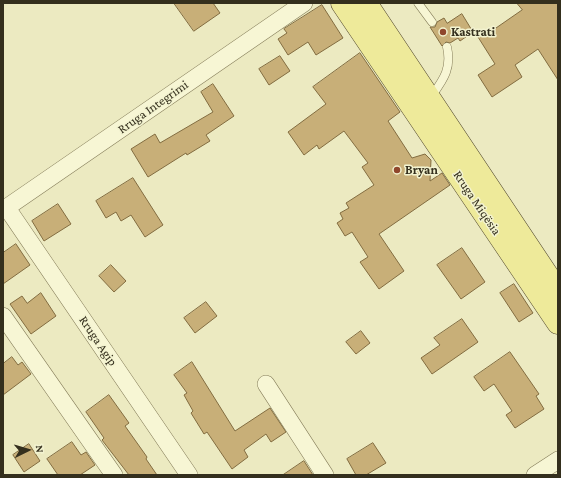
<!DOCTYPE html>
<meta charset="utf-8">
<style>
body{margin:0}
#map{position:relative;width:561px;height:478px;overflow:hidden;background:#eceac1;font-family:"Crimson Pro",serif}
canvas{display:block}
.frame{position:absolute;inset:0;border:4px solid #342f1d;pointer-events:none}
.north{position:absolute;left:8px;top:430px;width:40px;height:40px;-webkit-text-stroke:3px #f3f3d0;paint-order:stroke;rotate:85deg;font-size:11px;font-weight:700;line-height:16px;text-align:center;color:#342f1d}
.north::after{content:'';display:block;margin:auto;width:14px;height:18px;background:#342f1d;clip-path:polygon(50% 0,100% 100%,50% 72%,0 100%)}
</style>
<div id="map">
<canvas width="561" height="478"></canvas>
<div class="frame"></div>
<div class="north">N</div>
</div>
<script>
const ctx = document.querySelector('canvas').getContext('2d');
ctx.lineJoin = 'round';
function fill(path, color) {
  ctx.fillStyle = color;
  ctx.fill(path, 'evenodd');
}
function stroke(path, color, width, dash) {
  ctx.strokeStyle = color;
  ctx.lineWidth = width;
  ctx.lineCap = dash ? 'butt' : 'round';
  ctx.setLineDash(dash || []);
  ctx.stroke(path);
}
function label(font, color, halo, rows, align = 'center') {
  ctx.font = font + ' "Crimson Pro",serif';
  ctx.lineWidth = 3;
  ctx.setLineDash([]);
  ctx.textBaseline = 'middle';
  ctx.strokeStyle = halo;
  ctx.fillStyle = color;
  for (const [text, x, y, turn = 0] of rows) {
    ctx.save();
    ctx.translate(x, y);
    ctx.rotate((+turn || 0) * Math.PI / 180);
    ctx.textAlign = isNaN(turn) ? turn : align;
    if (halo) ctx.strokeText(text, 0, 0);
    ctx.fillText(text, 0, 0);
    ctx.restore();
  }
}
const building = new Path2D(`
 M174,3h39l7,10 -26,18z
 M517,3h41v77l-20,-31 -23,16 7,12 -30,20 -14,-22 17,-11 -17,-27 17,-10 1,1 26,-18z
 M322,5l21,33 -27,17 -8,-13 -20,13 -10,-16 9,-6 -3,-4z
 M462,14l11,18 -13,9 -2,-3 -8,5 -4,-1 -4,4 -12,-19h5l2,-5 7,-4 3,5z
 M360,53l40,59 -12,9 24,37 13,-4 6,6 -1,21 12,-8 8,12 -71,49 25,37 -25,18 -19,-27 8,-5 -16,-25 -7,4 -8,-13 6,-4 -3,-6 9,-5 -3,-5 28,-18 -12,-18 6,-4 -24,-32 -25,18 -2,-4 -13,10 -16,-23 38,-28 -13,-17z
 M280,56l10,15 -21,14 -10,-16z
 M213,84l21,32 -28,19 4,6 -23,14 -1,-2 -38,24 -17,-28 24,-15 5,9 53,-31 -12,-20z
 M133,178l30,47 -18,12 -14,-22 -10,6 -5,-9 -10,6 -10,-17z
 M58,204l13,20 -27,17 -12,-20z
 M16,244l14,21 -27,19v-31z
 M462,248l23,34 -24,17 -24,-34z
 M111,265l15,16 -12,11 -15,-16z
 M514,284l19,29 -14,9 -19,-29z
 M41,293l15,23 -25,18 -21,-30 12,-8 5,7z
 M206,302l11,14 -22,17 -11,-15z
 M462,319l16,23 -46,32 -11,-16 19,-13 -6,-7z
 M361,331l9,12 -14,11 -10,-12z
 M510,352l29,42 -3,2 8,13 -29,19 -9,-13 6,-4 -18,-27 -10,7 -10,-14z
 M12,357l6,8 4,-3 9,12 -28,21v-31z
 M192,362l43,69 35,-23 16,24 -15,10 -5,-8 -22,16 4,7 -16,12 -25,-37 -3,2 -13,-21 2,-2 -9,-16 3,-2 -13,-18z
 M109,395l20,28 -4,3 22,31 -1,2 11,16h-28l-27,-35 2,-2 -18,-26z
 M72,442l9,13 5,-3 9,13 -15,10h-22l-11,-16z
 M373,443l13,20 -20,12h-10l-9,-16z
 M29,444l11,17 -16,11 -11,-17z
 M304,461l9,14h-30z`);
fill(building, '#c8af78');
stroke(building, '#826c40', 1);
const service = new Path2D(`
 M418,3l14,19
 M431,97c12,-17 21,-28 16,-50`);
const minor = new Path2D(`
 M7,208l182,267
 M3,210l301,-207
 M3,316l111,159
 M266,384l59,91
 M535,475l23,-15`);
const primary = new Path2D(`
 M342,3l216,320
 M366,3l192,288`);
stroke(service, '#847c59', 9);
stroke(minor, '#847c59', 18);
stroke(primary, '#52482e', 23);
stroke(service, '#f7f6d4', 8);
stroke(minor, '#f7f6d4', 17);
stroke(primary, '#eeea9a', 22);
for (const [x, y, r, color] of [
 [443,32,4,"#90472c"],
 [397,170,4,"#90472c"]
]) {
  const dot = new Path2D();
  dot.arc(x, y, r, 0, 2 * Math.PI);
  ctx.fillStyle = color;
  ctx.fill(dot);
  stroke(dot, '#f3f3d0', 1.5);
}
label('bold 13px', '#342f1d', '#f3f3d0', [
 ["Kastrati",451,32],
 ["Bryan",405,170]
], 'left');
label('13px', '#342f1d', '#f3f3d0', [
 ["Rruga Integrimi",153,107,-35],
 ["Rruga Miqësia",477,203,56],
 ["Rruga Agip",98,341,56]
]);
</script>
